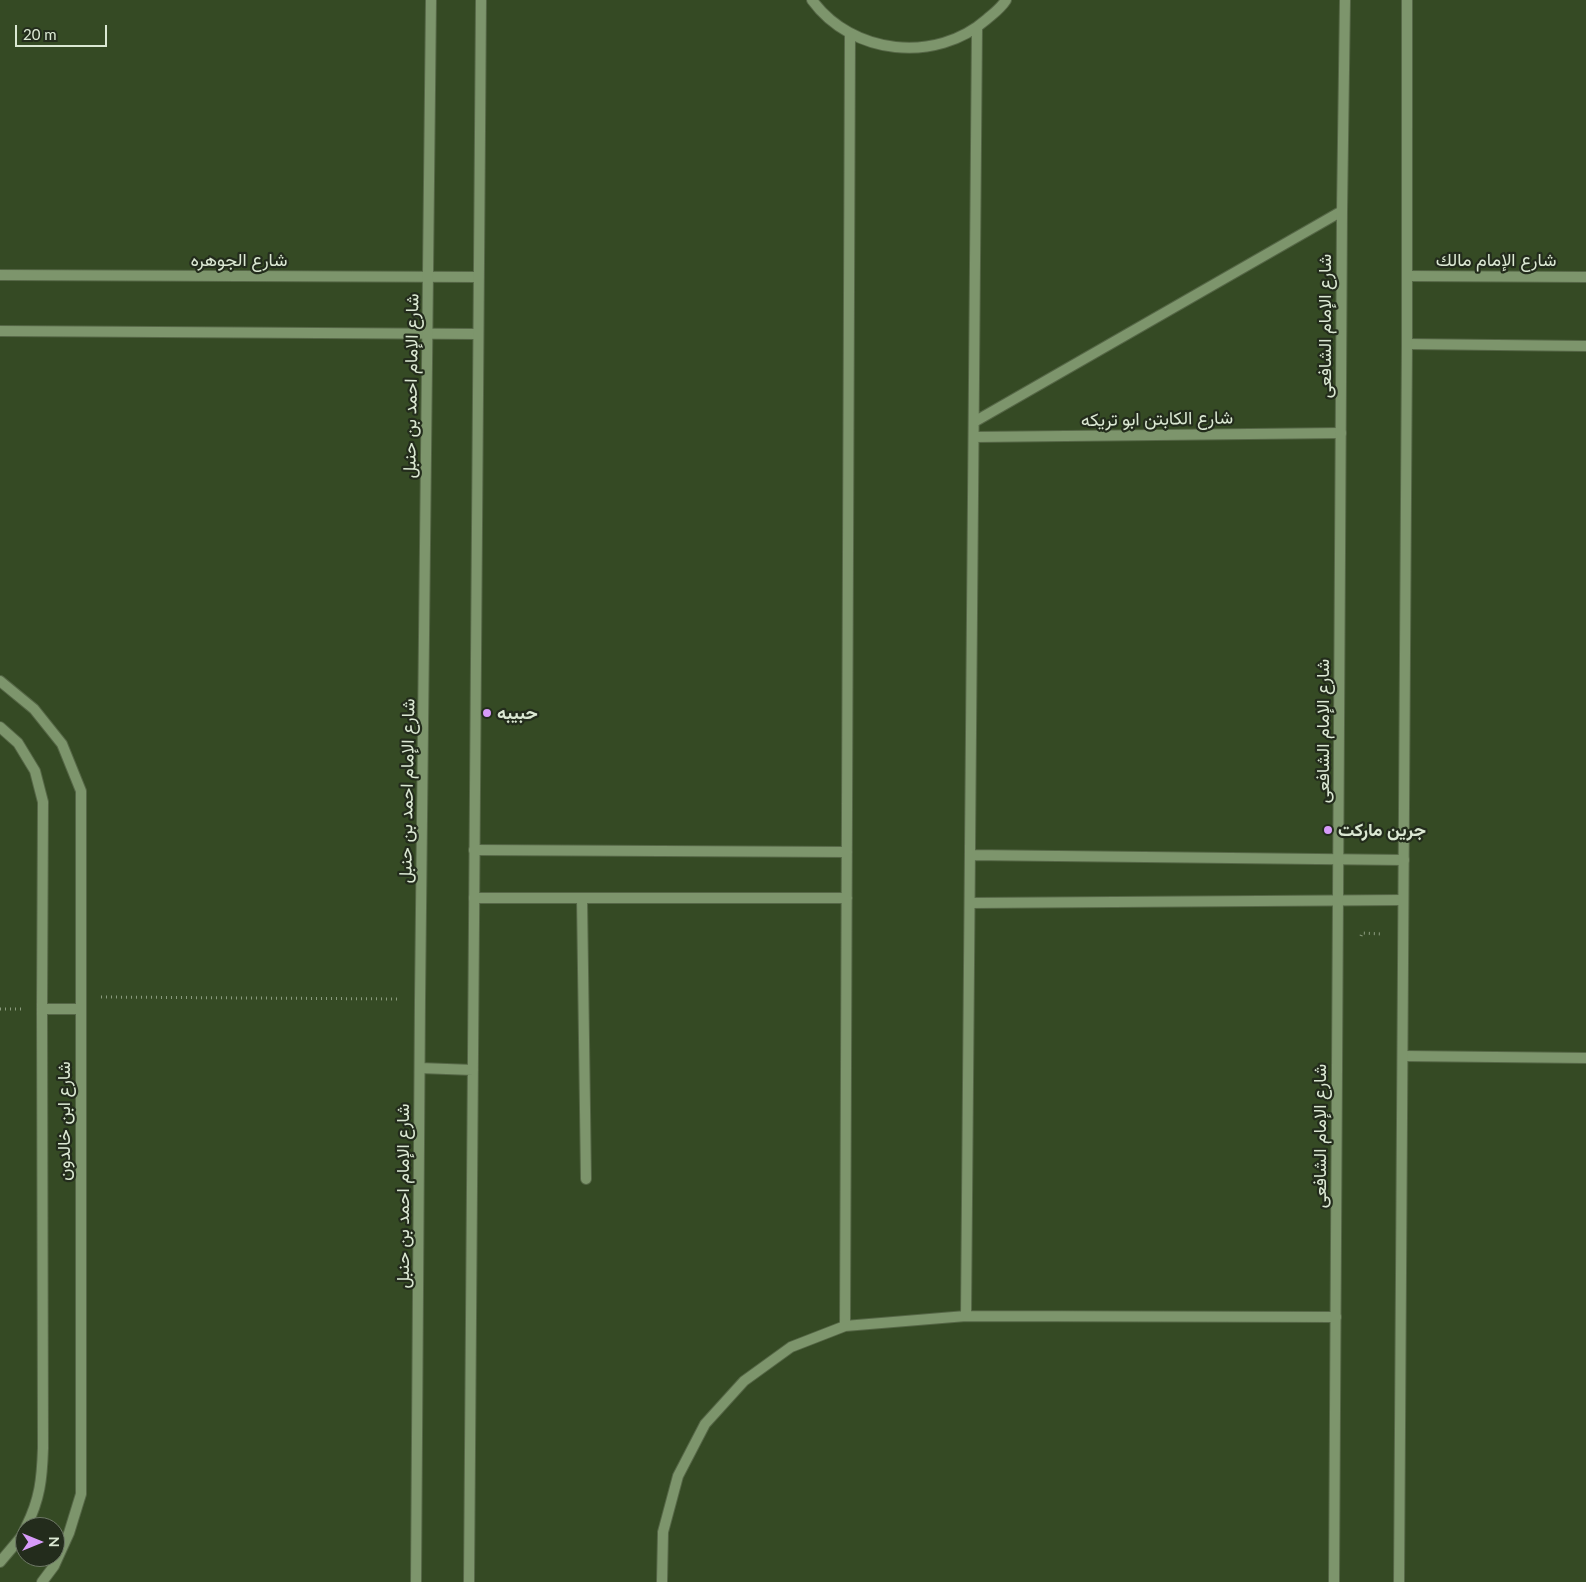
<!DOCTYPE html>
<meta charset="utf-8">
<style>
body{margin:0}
#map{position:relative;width:1586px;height:1582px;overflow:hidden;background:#354a24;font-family:Lato,sans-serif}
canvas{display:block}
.north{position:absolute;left:15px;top:1517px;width:50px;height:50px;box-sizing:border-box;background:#232c1c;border:1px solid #6d7765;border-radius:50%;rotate:90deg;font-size:14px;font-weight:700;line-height:20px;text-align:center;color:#dbe8d3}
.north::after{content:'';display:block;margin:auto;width:18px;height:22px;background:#d79bf9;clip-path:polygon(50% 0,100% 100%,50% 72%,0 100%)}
.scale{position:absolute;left:15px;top:25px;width:92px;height:22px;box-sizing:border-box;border:2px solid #dbe8d3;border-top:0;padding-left:6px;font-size:15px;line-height:18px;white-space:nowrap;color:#dbe8d3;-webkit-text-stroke:4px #232c1c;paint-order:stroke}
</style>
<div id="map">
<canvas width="1586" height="1582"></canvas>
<div class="north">N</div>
<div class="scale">20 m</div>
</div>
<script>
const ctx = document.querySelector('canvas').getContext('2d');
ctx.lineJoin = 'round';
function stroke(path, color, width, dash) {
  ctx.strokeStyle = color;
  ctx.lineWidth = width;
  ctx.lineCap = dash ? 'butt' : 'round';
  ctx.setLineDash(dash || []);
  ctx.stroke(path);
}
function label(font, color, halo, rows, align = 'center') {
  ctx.font = font + ' Lato,Vazirmatn,sans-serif';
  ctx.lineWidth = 4.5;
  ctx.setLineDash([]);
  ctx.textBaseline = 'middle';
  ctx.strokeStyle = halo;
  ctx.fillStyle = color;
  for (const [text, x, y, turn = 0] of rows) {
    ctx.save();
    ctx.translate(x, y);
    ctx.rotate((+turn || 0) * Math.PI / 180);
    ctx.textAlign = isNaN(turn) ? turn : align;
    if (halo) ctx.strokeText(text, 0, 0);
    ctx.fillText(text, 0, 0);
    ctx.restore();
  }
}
const minor = new Path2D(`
 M812,0c40,55 124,64 175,19 7,-6 14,-11 19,-19
 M0,275l478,2
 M1407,276l179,1
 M0,331l478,3
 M1407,344l179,2
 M974,422l368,-211
 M974,437l367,-4
 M0,681l34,28 28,35 19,47v703l-12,39 -15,33 -12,16
 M0,727l18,16 17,28 8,31 -1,207 1,439c-1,31 -3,51 -17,79
 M474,850l373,2
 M970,855l434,5
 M474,898h373
 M582,899l4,280
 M970,903l433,-3
 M42,1009h39
 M1403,1056l183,2
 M966,1316l11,-1288
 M845,1326l5,-1292
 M0,1562l22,-26 3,-7
 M662,1582l1,-50 15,-56 27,-52 39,-43 47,-34 54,-21 121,-10 370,1`);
const tertiary = new Path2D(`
 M420,1068l53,2
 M416,1582l4,-583 11,-999
 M469,1582l12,-1582
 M1334,1582l8,-1371 3,-211
 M1399,1582l8,-1238v-344`);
stroke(minor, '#556646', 12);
stroke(tertiary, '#556646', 12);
stroke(new Path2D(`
 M1361,936l1,-3 20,1
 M101,997l299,2
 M0,1009h21`), '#8a9a7d', 3, [1, 4]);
stroke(minor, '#7d956c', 10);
stroke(tertiary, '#7d956c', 10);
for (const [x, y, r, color] of [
 [487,713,5,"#d79bf9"],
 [1328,830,5,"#d79bf9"]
]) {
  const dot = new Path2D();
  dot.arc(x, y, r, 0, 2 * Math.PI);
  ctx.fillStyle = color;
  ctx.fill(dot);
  stroke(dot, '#232c1c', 2);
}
label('18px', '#dbe8d3', '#232c1c', [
 ["شارع الجوهره",239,260],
 ["شارع الإمام مالك",1496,260],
 ["شارع الإمام الشافعى",1325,326,-90],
 ["شارع الإمام احمد بن حنبل",411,386,-89],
 ["شارع الكابتن ابو تريكه",1157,419,-1],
 ["شارع الإمام الشافعى",1323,731,-90],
 ["شارع الإمام احمد بن حنبل",407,791,-89],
 ["شارع ابن خالدون",64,1121,-90],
 ["شارع الإمام الشافعى",1320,1136,-90],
 ["شارع الإمام احمد بن حنبل",403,1196,-90]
]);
label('bold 18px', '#dbe8d3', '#232c1c', [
 ["حبيبه",497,713],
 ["جرين ماركت",1338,830]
], 'left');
</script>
